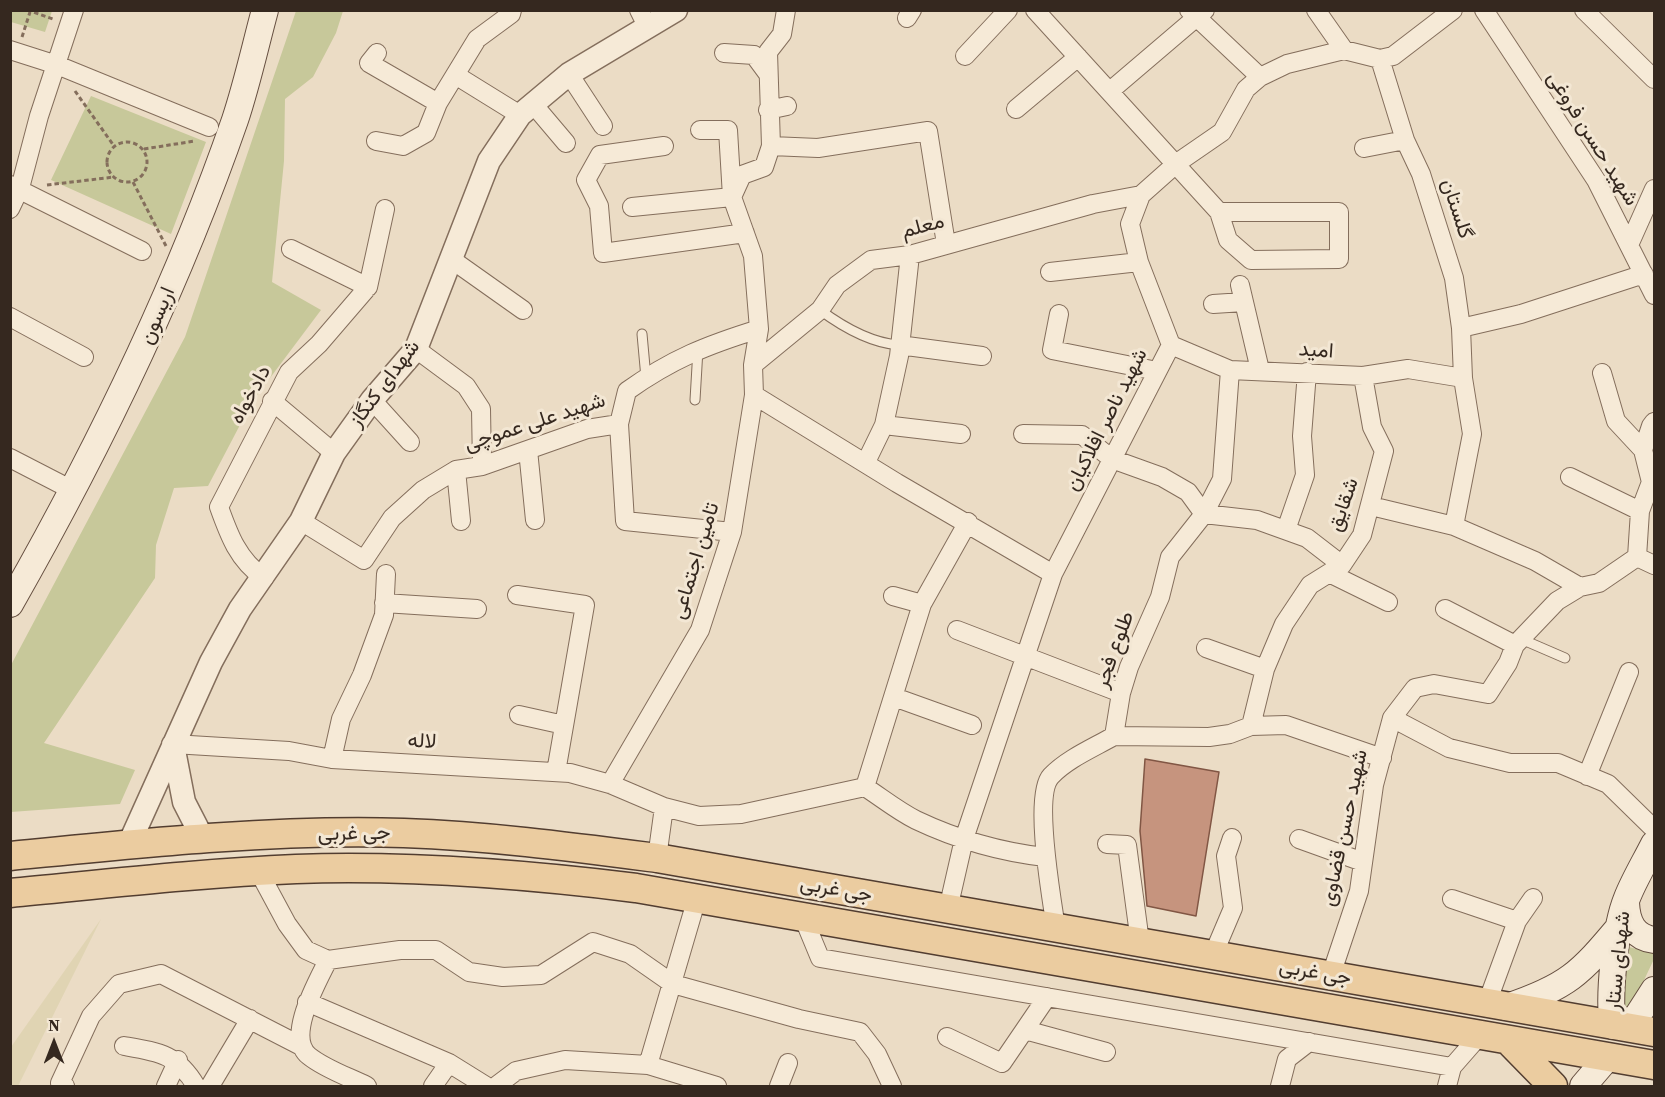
<!DOCTYPE html>
<meta charset="utf-8">
<style>
body{margin:0}
#map{position:relative;width:1665px;height:1097px;overflow:hidden;background:#ebdcc5;font-family:"Source Serif 4",serif}
canvas{display:block}
.frame{position:absolute;inset:0;border:12px solid #35281f;pointer-events:none}
.north{position:absolute;left:24px;top:1013px;width:60px;height:60px;-webkit-text-stroke:4px #f3e7d4;paint-order:stroke;rotate:0deg;font-size:16px;font-weight:700;line-height:24px;text-align:center;color:#35281f}
.north::after{content:'';display:block;margin:auto;width:21px;height:27px;background:#35281f;clip-path:polygon(50% 0,100% 100%,50% 72%,0 100%)}
</style>
<div id="map">
<canvas width="1665" height="1097"></canvas>
<div class="frame"></div>
<div class="north">N</div>
</div>
<script>
const ctx = document.querySelector('canvas').getContext('2d');
ctx.lineJoin = 'round';
function fill(path, color) {
  ctx.fillStyle = color;
  ctx.fill(path, 'evenodd');
}
function stroke(path, color, width, dash) {
  ctx.strokeStyle = color;
  ctx.lineWidth = width;
  ctx.lineCap = dash ? 'butt' : 'round';
  ctx.setLineDash(dash || []);
  ctx.stroke(path);
}
function label(font, color, halo, rows, align = 'center') {
  ctx.font = font + ' "Source Serif 4",Vazirmatn,serif';
  ctx.lineWidth = 6;
  ctx.setLineDash([]);
  ctx.textBaseline = 'middle';
  ctx.strokeStyle = halo;
  ctx.fillStyle = color;
  for (const [text, x, y, turn = 0] of rows) {
    ctx.save();
    ctx.translate(x, y);
    ctx.rotate((+turn || 0) * Math.PI / 180);
    ctx.textAlign = isNaN(turn) ? turn : align;
    if (halo) ctx.strokeText(text, 0, 0);
    ctx.fillText(text, 0, 0);
    ctx.restore();
  }
}
fill(new Path2D(`
 M101,919l-83,167h-7v-39z`), '#e0d4b3');
fill(new Path2D(`
 M11,10h41v1l-7,21 -34,-10z
 M296,11h47l-7,22 -23,44 -28,22 -1,62 -12,121 49,28 -69,92 -44,84 -34,2 -18,57 -1,33 -111,165 91,27 -15,34 -109,8v-147l174,-328z
 M91,96l115,46 -35,92 -120,-54z
 M1629,947l25,7v5l-25,53 -12,-4z`), '#c7c89a');
const building = new Path2D(`
 M1145,759l74,13 -23,144 -49,-10 -7,-75z`);
fill(building, '#c6947e');
stroke(building, '#815644', 1.5);
const service = new Path2D(`
 M820,310c23,17 50,33 79,35
 M642,334l4,44
 M695,400l3,-51
 M1521,639l44,19`);
const minor = new Path2D(`
 M639,10l9,18
 M1035,10l184,202 9,28 23,20 88,-1v-47h-120
 M1189,10l71,67
 M1316,10l28,40
 M1484,10l112,170 58,115
 M1584,10l70,69
 M907,18l5,-8
 M10,50l47,15 152,62
 M377,53l-8,10 69,40
 M724,53l30,2 14,19
 M965,56l43,-46
 M1380,59l25,81 16,34 33,104 7,50 2,50 9,56 -18,92
 M569,74l34,52
 M457,76l63,39
 M1110,91l95,-81
 M533,104l33,39
 M1016,109l62,-52
 M768,110l19,-4
 M376,141l27,5 23,-13 12,-30 39,-64 34,-25 1,-4
 M664,146l-64,9 -14,25 13,26 4,47 142,-20
 M771,146l47,2 110,-17 18,113
 M1364,148l41,-8
 M10,185l132,66
 M632,207l100,-10 -4,-67h-28
 M10,209l10,-21 19,-72 35,-106
 M1629,245l25,-56
 M291,249l77,38
 M451,259l72,51
 M1050,272l89,-10
 M1240,285l20,85
 M1213,304l31,-2
 M1059,314l-7,36 105,21
 M10,317l74,40
 M1461,328l60,-14 123,-40
 M899,345l83,11
 M1171,345l59,25 133,6 45,-7 55,9
 M416,349l50,37 15,23 1,57
 M753,365l67,-55 17,-25 34,-25 39,-5 183,-51 48,-9
 M1602,373l14,48 27,29
 M754,395l143,88 156,91
 M372,400l38,42
 M272,401l62,52
 M619,424l6,97 107,11
 M884,425l77,9
 M1023,434l59,1 30,24 50,18 26,15 16,22 53,6 50,18 35,27
 M528,450l7,70
 M10,458l64,33
 M866,462l18,-37 15,-69 11,-101
 M456,470l5,51
 M1570,477l70,34
 M1371,506l83,20 81,35 45,26
 M301,521l63,39 28,-42 31,-28 33,-20 26,-4 105,-37 32,-5 8,-33c45,-32 80,-46 132,-62
 M1286,530l19,-55 -3,-39 5,-64
 M1637,557l17,8
 M1329,573l59,29
 M264,578c-26,-18 -35,-43 -45,-71l70,-135 30,-28 49,-57 17,-78
 M517,595l68,10 -29,167
 M893,596l29,8
 M384,603l93,6
 M1445,609l70,36
 M957,630l164,63
 M1206,648l59,21
 M894,697l78,28
 M519,715l45,10
 M1392,718l57,30 61,15h48l50,21 46,45
 M1251,726l14,-57 19,-45 26,-39 32,-20 20,-30 22,-84 -12,-24 -9,-51
 M1114,736l95,1 21,-3 21,-8 35,-1 96,33
 M173,744l116,7 43,8 238,14 40,11 54,23 35,9 42,-2 124,-27c17,11 33,24 51,33 40,19 85,32 129,37
 M332,759l9,-40 21,-44 22,-60 2,-41
 M1587,776l42,-104
 M610,784l90,-154 32,-98 22,-137 -1,-30 6,-36 -6,-73 -21,-59 10,-22 22,-8 7,-21 -3,-94 14,-18 4,-24
 M865,787l57,-183 46,-82
 M1299,839l64,23
 M1107,844l20,1 13,97
 M657,858l7,-51
 M259,872l28,52 19,26 22,10 72,-10h36l33,22 34,5 38,-2 52,-33 37,12 43,30 126,35 61,13 17,22 15,32
 M1452,899l65,22 -30,82
 M948,909l16,-70 89,-265 118,-229 -32,-83 -9,-38 11,-29 36,-32 45,-31 24,-43 14,-12 27,-13 57,-14 36,9 13,-3 60,-46
 M803,917l17,41 632,109 28,-32
 M1517,921l16,-23
 M1056,928c-4,-27 -23,-133 -5,-152 16,-17 42,-28 63,-40l7,-43 8,-26 31,-70 10,-40 34,-43 18,-35 8,-109
 M1213,955l20,-47 -7,-52 6,-18
 M328,960c-10,21 -43,77 -19,96 16,13 40,21 58,30
 M1331,975l28,-84 15,-106 18,-67 23,-30 19,-4 54,10 20,-31 7,-18 42,-44 23,-14 19,-4 38,-26 3,-46 11,-29 -8,-32 8,-24 3,-4
 M307,1002l142,61 37,23
 M1025,1030l81,22
 M947,1037l55,26 45,-66
 M124,1046c35,6 53,8 72,40
 M648,1065l49,-167
 M65,1086l-5,-3 31,-67 28,-32 42,-10 140,72
 M166,1086l12,-26
 M210,1086l40,-67
 M433,1086l16,-23
 M496,1086l20,-15 49,-11 83,5 69,21
 M779,1086l9,-23
 M1280,1086l7,-27 22,-17
 M1447,1086l5,-19`);
const tertiary = new Path2D(`
 M173,745l11,57 19,37
 M129,844l82,-182 29,-53 61,-88 33,-68 38,-53 44,-51 73,-188 31,-46 49,-41 107,-64`);
const secondary = new Path2D(`
 M10,604c89,-156 166,-314 225,-484 12,-36 20,-73 30,-110
 M1654,844c-9,18 -20,36 -27,54 -12,29 -19,99 -14,128l23,-8 18,-28
 M1626,903c1,20 8,34 28,37
 M1507,1007c60,-20 73,-33 113,-81
 M1583,1086l24,-28`);
const primary = new Path2D(`
 M10,856c131,-13 263,-27 394,-23 85,3 168,14 253,25l997,174
 M10,893c95,-9 190,-20 286,-24 113,-4 227,5 340,19l1018,177
 M1508,1040l45,46`);
stroke(service, '#846e5c', 11);
stroke(minor, '#846e5c', 20);
stroke(tertiary, '#846e5c', 25);
stroke(secondary, '#664f40', 28);
stroke(primary, '#523d30', 31);
stroke(new Path2D(`
 M27,10l26,9
 M22,37l8,-25
 M75,91l39,55
 M107 162a20 20 0 1 1 40 0a20 20 0 1 1-40 0Z
 M144,149l51,-8
 M133,182l33,64
 M47,185l67,-8`), '#846e5c', 3, [4.5, 3]);
stroke(service, '#f6ead7', 9);
stroke(minor, '#f6ead7', 18);
stroke(tertiary, '#f6ead7', 22);
stroke(secondary, '#f6ead7', 26);
stroke(primary, '#ebcca0', 28);
label('21px', '#35281f', '#f3e7d4', [
 ["شهید حسن فروغی",1592,139,58],
 ["گلستان",1456,209,72],
 ["معلم",923,227,-15],
 ["اریسون",158,316,-67],
 ["امید",1316,351,4],
 ["شهدای کنگاز",385,384,-53],
 ["دادخواه",251,395,-61],
 ["شهید ناصر افلاکیان",1107,420,-63],
 ["شهید علی عموچی",535,423,-18],
 ["شقایق",1344,505,-71],
 ["تامین اجتماعی",696,561,-73],
 ["طلوع فجر",1115,650,-70],
 ["لاله",422,742,3],
 ["شهید حسن قضاوی",1345,828,-78],
 ["جی غربی",354,834,-1],
 ["جی غربی",836,890,10],
 ["شهدای ستار",1619,961,-84],
 ["جی غربی",1315,973,10]
]);
</script>
